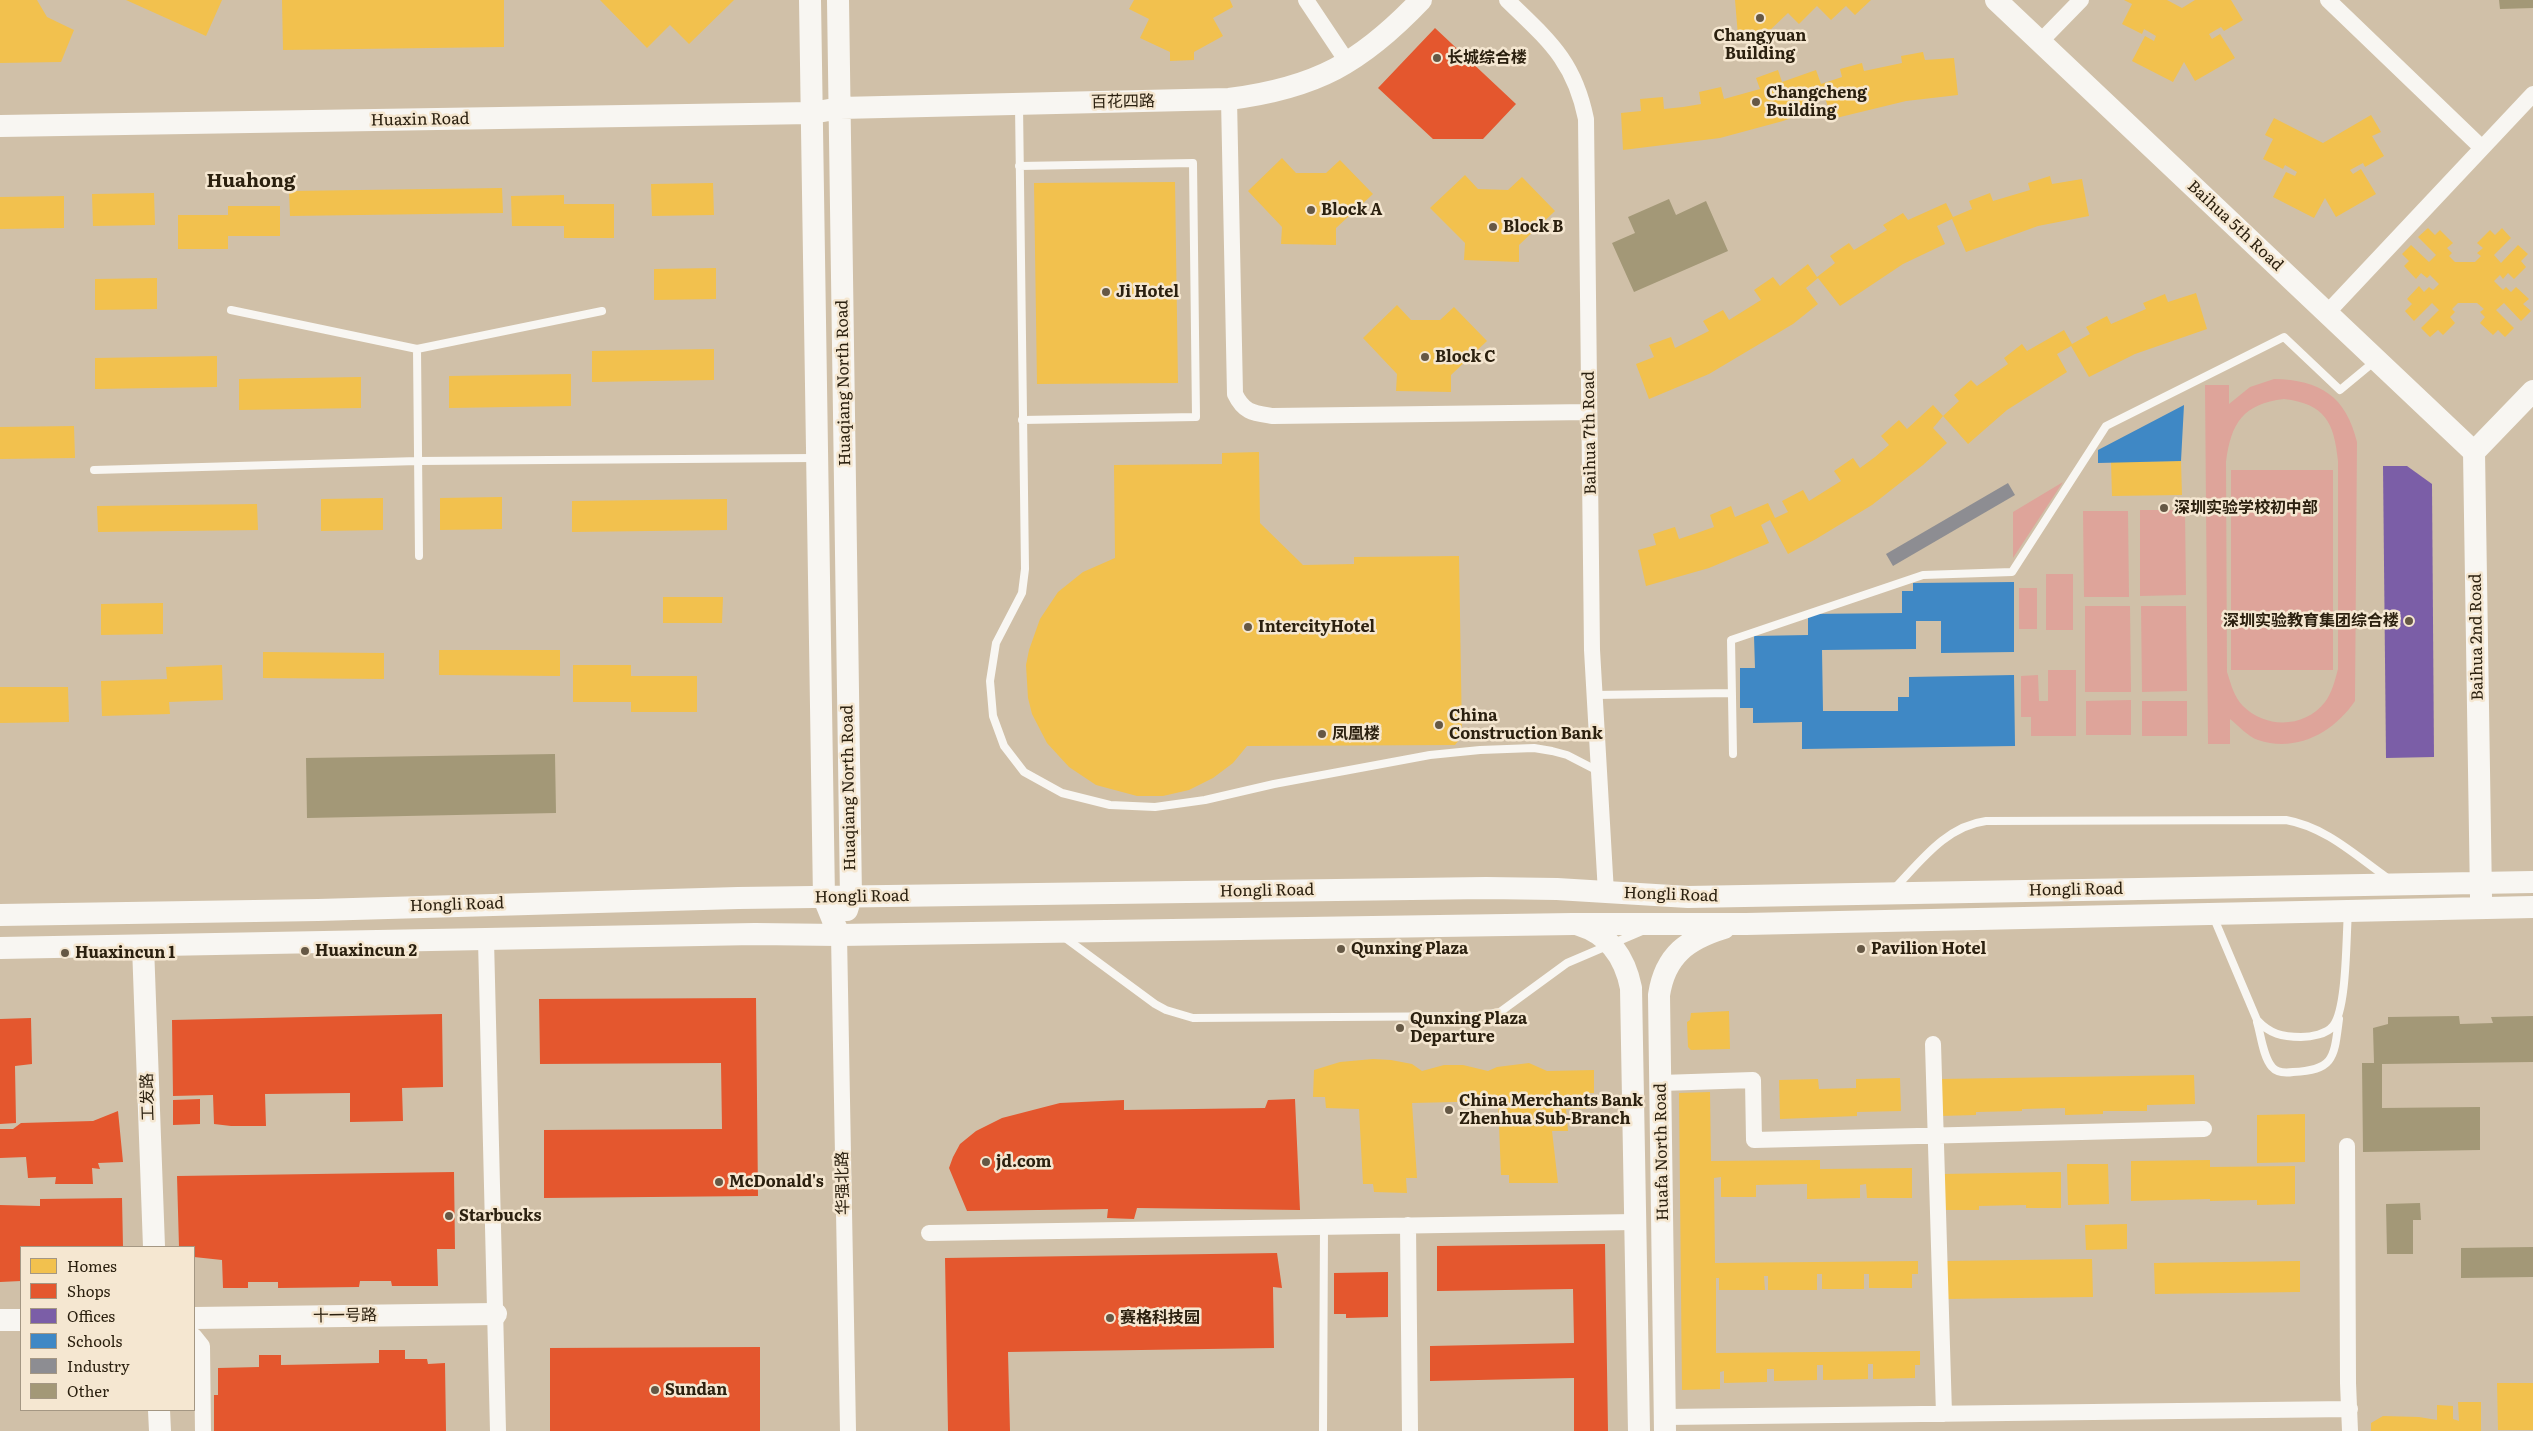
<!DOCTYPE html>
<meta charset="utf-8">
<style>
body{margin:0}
#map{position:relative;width:2533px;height:1431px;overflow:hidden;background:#d0c0a8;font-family:Literata,serif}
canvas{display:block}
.legend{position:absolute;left:20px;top:1246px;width:175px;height:165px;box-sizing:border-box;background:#f5e7d1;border:1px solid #a49783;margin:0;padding:6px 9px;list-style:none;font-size:15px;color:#2b200f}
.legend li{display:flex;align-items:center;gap:10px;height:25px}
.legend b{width:25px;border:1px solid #a49783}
</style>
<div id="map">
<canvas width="2533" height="1431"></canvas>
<ul class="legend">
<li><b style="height:14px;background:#f2c14e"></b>Homes</li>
<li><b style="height:14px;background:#e4572e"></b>Shops</li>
<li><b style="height:14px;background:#7b5ea7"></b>Offices</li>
<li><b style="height:14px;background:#3f88c5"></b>Schools</li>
<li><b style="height:14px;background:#8d8d92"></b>Industry</li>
<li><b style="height:14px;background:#a39877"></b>Other</li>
</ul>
</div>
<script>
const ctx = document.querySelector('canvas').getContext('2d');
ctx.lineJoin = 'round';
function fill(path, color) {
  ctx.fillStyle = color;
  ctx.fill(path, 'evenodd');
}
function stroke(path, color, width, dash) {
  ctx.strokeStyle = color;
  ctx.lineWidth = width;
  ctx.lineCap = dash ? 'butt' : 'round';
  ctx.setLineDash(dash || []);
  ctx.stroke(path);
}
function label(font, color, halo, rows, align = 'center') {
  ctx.font = font + ' Literata,"Noto Sans SC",serif';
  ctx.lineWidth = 5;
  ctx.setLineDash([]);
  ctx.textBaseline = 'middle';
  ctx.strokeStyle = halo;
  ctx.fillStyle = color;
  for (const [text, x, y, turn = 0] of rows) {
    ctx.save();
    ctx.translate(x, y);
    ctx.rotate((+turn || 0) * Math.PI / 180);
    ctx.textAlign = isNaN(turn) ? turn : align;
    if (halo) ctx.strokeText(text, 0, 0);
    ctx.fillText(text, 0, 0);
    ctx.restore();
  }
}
fill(new Path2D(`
 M2274,379c46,1 72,17 83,63l-2,259c-21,31 -58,52 -97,39 -10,-3 -20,-15 -28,-21v25h-22l-3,-359h24v19l21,-17zM2284,399c41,5 50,23 54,62v208c-3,11 -6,24 -13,33 -20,26 -59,27 -82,4 -9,-9 -12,-22 -16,-34l-1,-210c5,-39 17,-58 58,-63z
 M2231,470h102v200h-102z
 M2063,482l-50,76v-46z
 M2140,510h45l1,85 -46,1z
 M2083,511h45l1,86h-45z
 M2046,574h27v56h-27z
 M2019,588h18v41h-18z
 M2085,606h45l1,86h-46z
 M2141,606h45l1,85 -45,1z
 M2048,670h28v66h-45v-19h-10v-41l17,-1 1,26h9z
 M2131,700v35h-45v-34z
 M2142,701h45v35h-45z`), '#dea49a');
fill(new Path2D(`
 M0,0h37l10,17 27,13 -13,32 -61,1z
 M126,0h96l-16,36z
 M282,0h222v47l-221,3z
 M600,0h134l-45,44 -19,-19 -23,23z
 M1134,0h96l3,7 -20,11 10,18 -29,16v8l-24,1v-9l-30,-14 9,-19 -20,-10z
 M1735,0h136l-16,15 -9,-9 -15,14 -14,-14 -18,18 -11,-11 -21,20 -29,3z
 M2124,0h43l15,8 13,-8h36l12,20 -19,11 -3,-4 -12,7 3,5 8,-5 15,24 -40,23 -11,-19 -11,20 -41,-21 13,-25 9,5 2,-5 -12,-7 -2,5 -20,-10 10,-20z
 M1923,52l2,8 29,-2 4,37 -52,6 -74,18 -11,-33 -14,5 7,19 -31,11 -63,17 -97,12 -2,-37 20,-2 -1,-12 23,-2 1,12 19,-2 18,-3 -2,-12 22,-5 3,12 36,-10 -4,-11 22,-8 4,12 34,-12 5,14 21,-7 -2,-8 22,-6 2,8 38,-8 -1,-7z
 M2371,115l10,17 -9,4 12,20 -19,11 -2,-4 -13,7 3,4 8,-5 15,25 -40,23 -11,-19 -11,20 -41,-21 13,-25 9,4 2,-4 -12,-7 -2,4 -20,-10 10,-20 -8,-4 9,-17 49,25z
 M1282,158l14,15h30l14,-13 33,34 -37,34v17l-55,-1 1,-17 -34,-36z
 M1465,175l13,14 30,1 14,-13 33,34 -36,34v17l-55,-2 1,-17 -35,-35z
 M2050,176l2,8 30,-5 7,37 -51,10 -72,26 -14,-33 -15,7 8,18 -42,20 -63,42 -22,-28 -12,10 12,16 -25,20 -84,50 -60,25 -13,-35 18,-7 -5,-12 22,-8 4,11 34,-17 -6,-10 20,-11 6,10 32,-20 -7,-10 19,-13 7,9 28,-22 9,13 18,-14 -5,-7 19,-13 5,7 33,-20 -4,-5 20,-12 5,7 38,-17 7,14 19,-8 -3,-8 21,-8 3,8 37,-11 -2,-7z
 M1175,182l3,201 -141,1 -3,-201z
 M713,183l1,32 -62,1 -1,-32z
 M502,188l1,25 -213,3 -1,-25z
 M154,193l1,32 -62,1 -1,-32z
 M564,195v9h50v34h-50v-12h-52l-1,-30z
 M64,196v32l-64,1v-32z
 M228,206h52v30h-52v13h-50v-34h50z
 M2428,228l7,7 5,-5 13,13 -6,5 5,5 -3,3 6,6h20l6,-6 -4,-3 6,-5 -6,-5 13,-13 5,5 7,-7 9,10 -17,17 7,8 17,-18 10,9 -7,7 5,6 -12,12 -6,-6 -5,6 -3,-4 -6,6 9,9 3,-3 5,5 5,-5 13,12 -6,5 8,7 -10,10 -17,-18 -8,7 18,18 -9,9 -7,-7 -5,5 -13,-12 5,-6 -5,-5 4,-3 -7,-6h-19l-6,6 3,3 -5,5 5,6 -12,12 -5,-5 -8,7 -9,-9 18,-18 -7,-7 -18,18 -9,-10 7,-7 -5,-5 12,-13 5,6 5,-5 4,3 6,-6 -9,-9 -3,3 -6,-5 -5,6 -12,-13 5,-5 -7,-7 9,-9 18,17 7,-7 -18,-18z
 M716,268v31l-62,1v-31z
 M157,278v31l-62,1v-31z
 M2196,293l11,36 -72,25 -46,23 -18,-31 -14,8 10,18 -60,38 -39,34 -25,-28 -10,12 14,15 -24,22 -51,40 -56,34 -28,15 -18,-34 -9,5 8,18 -60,25 -63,18 -8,-36 18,-5 -3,-11 22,-7 4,12 18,-6 17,-6 -4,-12 21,-9 4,11 33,-14 7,15 13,-6 -6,-11 21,-11 6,11 32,-20 -7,-10 19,-13 7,10 15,-11 14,-12 -8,-9 18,-16 8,9 26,-24 10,11 16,-15 -5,-6 17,-15 6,6 31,-22 -4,-6 18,-14 5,7 37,-21 8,14 18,-10 -4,-7 21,-11 4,8 35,-15 -3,-6 22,-9 3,8z
 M1397,305l14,15h29l14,-13 33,34 -36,34v17l-55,-1 1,-17 -34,-36z
 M714,349v31l-122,2v-31z
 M217,356v31l-122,2v-31z
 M571,374v32l-122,2v-32z
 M361,377v31l-122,2v-31z
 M74,426l1,32 -75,1v-32z
 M1259,452l1,71 43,42 51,-1v-7l105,-1 3,180 -7,9 -208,1 -14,17 -20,15 -24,12 -26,6h-26l-41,-11 -27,-18 -22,-24 -15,-29 -4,-16 -2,-33 3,-15 11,-31 18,-27 25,-20 32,-14 -1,-93 108,-1v-11z
 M2181,461l1,34 -70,1 -1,-34z
 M502,497v32l-62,1v-32z
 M383,498v32l-62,1v-32z
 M727,499v31l-155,2v-31z
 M257,504l1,26 -160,2 -1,-26z
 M663,597h60l-1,26h-59z
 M163,603v31l-62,1v-31z
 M439,650h121v26l-121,-1z
 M263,652l121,1v26l-121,-1z
 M222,665l1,35 -54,2 1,12 -68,2 -1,-35 66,-2 -1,-12z
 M573,665h58v11h66v36h-66v-10h-58z
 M0,687h68l1,35 -69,1z
 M1729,1011l1,38 -39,1 -3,-3 -1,-25 3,-2 1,-7z
 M1373,1059l18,1 21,4 10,7 22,-6h19l25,6 9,-4 32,-4 18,8 47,-1v23h-10l2,16h-20l2,22h-16l6,52h-49v-8h-8l-3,-74 -86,2 5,75h-11l1,15 -33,-1 -1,-8h-10l-4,-75 -33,-1 -1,-11h-12l1,-27 26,-8z
 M2194,1075l1,29 -48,1v6h-44v3l-38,1v-7l-43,1v2l-46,1v3l-36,1 -1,-37z
 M1900,1078l1,33 -44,1v4l-77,3 -1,-39 39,-1 1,10 37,-1v-9z
 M1710,1092l1,69 109,-1v9l92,-1v30h-45l-1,-14 -6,1v13l-53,1v-15l-51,1v12h-35v-20l-7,1 1,85 203,-2v13h-6v14h-43v-14h-5v15h-42v-15h-5v16h-49v-14h-4l1,14h-46v-12h-3v75l204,-2v14h-5v13l-42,1v-15h-5v15l-45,1v-15h-6v15l-43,1v-12h-7v13l-43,1v-12l-4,1v17l-38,1 -3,-297z
 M2305,1114v48l-48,1v-48z
 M2210,1160v7l85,-1v38l-38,1v-5l-47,1v-2l-79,2v-40z
 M2067,1164h41l1,40 -41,1z
 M2061,1172v36h-35v-3l-47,1v4h-37v-36z
 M2127,1224v25l-41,1 -1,-25z
 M2092,1259l1,38 -148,2 -1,-38z
 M2300,1261v31l-145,2 -1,-31z
 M2497,1383h36v47h-35z
 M2458,1402h23v29h-110v-8l12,-7 36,1 18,3v-15l16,1v13l6,2z`), '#f2c14e');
fill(new Path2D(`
 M1435,28l81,76 -33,35h-50l-55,-51z
 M756,998l2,198 -214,2v-68l178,-1 -1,-66 -181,1 -1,-65z
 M442,1014l1,73 -41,1 1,33 -53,1v-29l-85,1 1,32h-35l-17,-2 -1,-29 -40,1 -1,-76z
 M31,1018l1,46 -17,2 1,57 -16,1v-105z
 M200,1099v25l-27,1v-25z
 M1295,1099l5,111 -163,-2 -3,11 -27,-1 1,-9 -141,2 -18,-43 4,-11 7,-13 16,-13 26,-13 58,-15 64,-3v10l141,-2 3,-8z
 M118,1111l5,51 -25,1 2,6 -8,-1 1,16h-38l1,-7 -28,1 -2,-21 -26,1v-29h13l8,-6 72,-2z
 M454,1172l1,77h-18l1,37h-46l-1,-5h-31l-1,6 -81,1v-6h-30v6h-25l-1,-28 -28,-3v-10h-15l-2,-71z
 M122,1198l1,49h-102v34l-21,1v-77l40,1v-7z
 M1605,1244l3,187h-34v-53l-144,3v-35l144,-3 -1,-54 -136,2v-45z
 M1277,1253l5,35 -9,-1 1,61 -266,4 2,79h-62l-3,-173z
 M1388,1272v45l-42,1v-4h-12v-41z
 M760,1347v84h-210v-83z
 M379,1350h26v9h22l1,5 17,-1 1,68h-232v-36h4v-27l41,-1v-12h22v10l98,-2z`), '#e4572e');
fill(new Path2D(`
 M2383,466h24l25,18 2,273 -48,1z`), '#7b5ea7');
fill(new Path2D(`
 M2184,405l-3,56 -83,2v-13z
 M2014,582v70l-73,1v-32h-25v28l-94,1 1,61h75v-14h11v-20l105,-2 1,71 -213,3v-27l-49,1v-15h-13v-40h15l-1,-32 54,-1v-21l94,-1v-22h11v-8z`), '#3f88c5');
fill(new Path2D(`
 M2008,483l7,12 -122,71 -7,-12z`), '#8d8d92');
fill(new Path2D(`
 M2499,0h34v8l-33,1z
 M1669,199l7,16 30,-14 22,50 -94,41 -22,-49 23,-10 -7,-16z
 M555,754l1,59 -249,5 -1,-60z
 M2459,1016l1,8 33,-1 -2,-6 42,-1v46l-151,2v44l98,-1v43l-117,2 -1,-89h12l-1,-35 15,-4v-7z
 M2420,1203l1,17h-8v34h-26l-1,-50z
 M2533,1247v30l-72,1v-30z`), '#a39877');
stroke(new Path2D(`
 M1019,105l6,464 -3,24 -26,50 -6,38 3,35 11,30 20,26 38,21 48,12 45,2 50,-7 69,-16 156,-29 50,-5 54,-2 18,3 15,4 31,16
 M1019,166l174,-3 3,254 -174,3
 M231,310l186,39 185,-38
 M417,349l2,207
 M94,470l324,-9 396,-3
 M1594,695l138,-2
 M1733,754l-2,-114 192,-65 89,-3 94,-146 178,-89 56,53 35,-29
 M1894,889c26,-27 52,-63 92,-68l300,-1c40,7 70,36 103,59
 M2213,916l44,104c13,14 25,17 44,17 10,0 26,-3 32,-11 14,-17 13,-89 15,-114
 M1064,937l91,67 11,6 27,8 287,-2 20,-4 67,-49 75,-32
 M2257,1022c4,13 6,35 15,45 5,6 14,6 21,5 42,-2 41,-15 46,-53
 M1323,1431l1,-205`), '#f8f6f2', 8);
stroke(new Path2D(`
 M1306,0l42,63
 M1507,0c41,40 67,60 79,119l6,531 14,243
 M2328,0l154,148
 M2040,42l41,-42
 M1229,99l6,295c9,19 19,19 38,22l316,-4
 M2327,313l206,-219
 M839,935l9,496
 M486,940l12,491
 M1933,1044l11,370
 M1661,1083l92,-3 1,60 450,-11
 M2347,1146l1,237 2,48
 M1408,1225l2,206
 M929,1233l706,-11
 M194,1336l8,10 1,85
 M1665,1417l685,-8`), '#f8f6f2', 16);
stroke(new Path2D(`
 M810,0l14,898 15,37
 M838,0l13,897 -4,13
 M1996,0l478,452
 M0,126l812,-13 28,-5 389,-9c87,-11 132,-36 192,-99
 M2481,897l-7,-445 59,-61
 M0,915l318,-5 420,-12 748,-10 71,1 131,8 845,-15
 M1579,925c30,9 46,33 52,63l8,443
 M143,946l11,301
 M0,948l755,-14 84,1 734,-11h173l787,-17
 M194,1318l302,-4
 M0,1320h21
 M159,1410l1,21
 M1665,1431l-6,-436c6,-40 29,-56 65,-67`), '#f8f6f2', 22);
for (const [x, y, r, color] of [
 [1760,18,5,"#655845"],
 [1437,58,5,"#655845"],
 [1756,102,5,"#655845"],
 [1311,210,5,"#655845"],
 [1493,227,5,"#655845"],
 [1106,292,5,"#655845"],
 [1425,357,5,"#655845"],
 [2164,508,5,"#655845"],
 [2409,621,5,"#655845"],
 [1248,627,5,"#655845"],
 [1439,725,5,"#655845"],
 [1322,734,5,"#655845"],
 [1341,949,5,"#655845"],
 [1861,949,5,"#655845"],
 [305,951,5,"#655845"],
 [65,953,5,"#655845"],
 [1400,1028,5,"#655845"],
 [1449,1110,5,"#655845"],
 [986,1162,5,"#655845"],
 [719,1182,5,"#655845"],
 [449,1216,5,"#655845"],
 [1110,1318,5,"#655845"],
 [655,1390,5,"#655845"]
]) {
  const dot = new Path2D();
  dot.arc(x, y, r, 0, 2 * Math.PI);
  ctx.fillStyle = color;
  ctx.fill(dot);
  stroke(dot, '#f5e7d1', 2);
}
label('bold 16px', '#2b200f', '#f5e7d1', [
 ["Changyuan",1760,36,"center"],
 ["Building",1760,54,"center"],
 ["长城综合楼",1447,58],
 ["Changcheng",1766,93],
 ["Building",1766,111],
 ["Block A",1321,210],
 ["Block B",1503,227],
 ["Ji Hotel",1116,292],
 ["Block C",1435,357],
 ["深圳实验学校初中部",2174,508],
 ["深圳实验教育集团综合楼",2399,621,"right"],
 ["IntercityHotel",1258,627],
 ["China",1449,716],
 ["Construction Bank",1449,734],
 ["凤凰楼",1332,734],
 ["Qunxing Plaza",1351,949],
 ["Pavilion Hotel",1871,949],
 ["Huaxincun 2",315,951],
 ["Huaxincun 1",75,953],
 ["Qunxing Plaza",1410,1019],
 ["Departure",1410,1037],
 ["China Merchants Bank",1459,1101],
 ["Zhenhua Sub-Branch",1459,1119],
 ["jd.com",996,1162],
 ["McDonald's",729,1182],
 ["Starbucks",459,1216],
 ["赛格科技园",1120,1318],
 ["Sundan",665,1390]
], 'left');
label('16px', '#2b200f', '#f5e7d1', [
 ["百花四路",1123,102,-1],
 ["Huaxin Road",420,120,-1],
 ["Baihua 5th Road",2235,226,43],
 ["Huaqiang North Road",844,383,-91],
 ["Baihua 7th Road",1590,433,-91],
 ["Baihua 2nd Road",2477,637,-91],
 ["Huaqiang North Road",849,788,-91],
 ["Hongli Road",2076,890,-1],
 ["Hongli Road",1267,891,-1],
 ["Hongli Road",1671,895,2],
 ["Hongli Road",862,897,-1],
 ["Hongli Road",457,905,-2],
 ["工发路",148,1097,-92],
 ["Huafa North Road",1662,1152,-91],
 ["华强北路",843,1183,-91],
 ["十一号路",345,1316,-1]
]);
label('bold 19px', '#2b200f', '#f5e7d1', [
 ["Huahong",251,181]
]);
</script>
